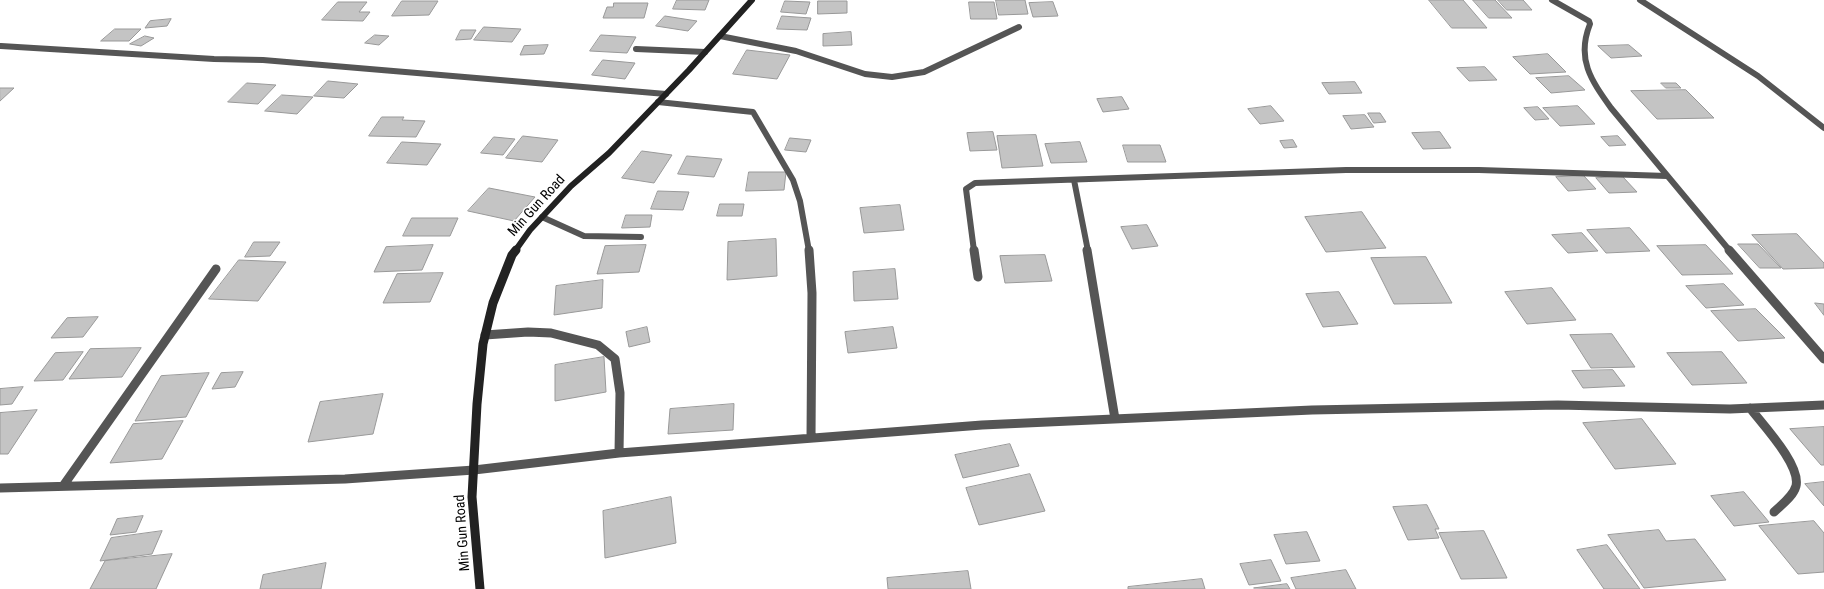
<!DOCTYPE html>
<style>
body{margin:0}
canvas{display:block;background:#fff}
</style>
<canvas width="1824" height="589"></canvas>
<script>
const ctx = document.querySelector('canvas').getContext('2d');
ctx.lineJoin = 'round';
function fill(path, color) {
  ctx.fillStyle = color;
  ctx.fill(path, 'evenodd');
}
function stroke(path, color, width, dash) {
  ctx.strokeStyle = color;
  ctx.lineWidth = width;
  ctx.lineCap = dash ? 'butt' : 'round';
  ctx.setLineDash(dash || []);
  ctx.stroke(path);
}
function label(font, color, halo, rows, align = 'center') {
  ctx.font = font + ' "Roboto Condensed",sans-serif';
  ctx.lineWidth = 3;
  ctx.setLineDash([]);
  ctx.textBaseline = 'middle';
  ctx.strokeStyle = halo;
  ctx.fillStyle = color;
  for (const [text, x, y, turn = 0] of rows) {
    ctx.save();
    ctx.translate(x, y);
    ctx.rotate((+turn || 0) * Math.PI / 180);
    ctx.textAlign = isNaN(turn) ? turn : align;
    if (halo) ctx.strokeText(text, 0, 0);
    ctx.fillText(text, 0, 0);
    ctx.restore();
  }
}
const building = new Path2D(`
 M677,0h32l-4,10 -32,-1z
 M996,0h29l3,14 -29,1z
 M1429,0h34l24,28h-35z
 M1473,0h22l17,18h-23z
 M1498,0h25l9,10h-25z
 M402,1h36l-9,14 -37,1z
 M785,1l25,1 -4,12 -25,-2z
 M818,1h29v12l-29,1z
 M338,2h29l-8,10h11l-7,9 -41,-1z
 M969,2h25l3,17h-26z
 M1053,2l5,14 -25,1 -4,-14z
 M614,3h34l-4,15h-41l4,-11h6z
 M665,16l32,5 -9,10 -32,-5z
 M782,16l29,2 -4,12 -30,-1z
 M171,19l-4,7 -22,2 5,-7z
 M484,27l37,2 -9,13 -38,-2z
 M115,29h26l-12,12h-28z
 M461,30h15l-5,9 -15,1z
 M851,32l1,13 -29,1v-12z
 M375,35l14,1 -10,9 -14,-2z
 M601,35l35,2 -9,16 -37,-2z
 M145,36l9,2 -13,8 -11,-2z
 M548,45l-4,9 -24,1 4,-9z
 M1629,45l13,11 -31,2 -13,-12z
 M747,50l43,5 -13,24 -44,-5z
 M1548,54l18,18 -36,2 -17,-17z
 M603,60l32,3 -10,16 -33,-4z
 M1485,67l12,13 -28,1 -12,-13z
 M1569,76l16,14 -34,3 -15,-15z
 M328,81l30,3 -14,14 -30,-2z
 M1355,82l7,11 -33,1 -7,-11z
 M247,83l29,2 -18,19 -30,-2z
 M1661,83h15l5,5h-15z
 M0,88h14l-14,13z
 M1686,90l28,28 -57,1 -26,-28z
 M282,95l31,2 -16,17 -32,-3z
 M1122,97l7,12 -26,3 -6,-13z
 M1271,106l13,15 -24,3 -12,-15z
 M1578,106l17,18 -35,2 -17,-18z
 M1538,107l11,12 -14,1 -11,-12z
 M1368,113h12l6,9 -12,1z
 M1365,115l9,12 -23,2 -8,-13z
 M382,117h22l-2,3 23,1 -9,16 -47,-1z
 M993,132l4,18 -27,1 -3,-18z
 M1440,132l11,16 -28,1 -11,-16z
 M1036,135l7,31 -41,2 -5,-32z
 M523,136l35,4 -16,22 -36,-4z
 M1618,136l8,9 -17,1 -8,-9z
 M494,137l21,2 -12,16 -22,-2z
 M790,138l21,2 -5,12 -21,-2z
 M1293,140l4,7 -13,1 -4,-7z
 M402,142l39,2 -14,21 -40,-2z
 M1080,142l7,20 -36,1 -6,-19z
 M1123,145h37l6,17h-38z
 M642,151l30,4 -18,28 -32,-5z
 M687,156l35,3 -8,18 -36,-3z
 M749,172h37l-2,18 -38,1z
 M1584,176l12,13 -28,2 -12,-14z
 M1623,177l14,15 -28,1 -13,-15z
 M489,188l46,9 -21,24 -46,-10z
 M658,191l31,1 -6,18 -32,-1z
 M720,204h24l-2,12h-25z
 M900,205l4,25 -40,3 -4,-25z
 M1362,212l24,36 -60,4 -21,-35z
 M626,215h26l-2,12 -28,1z
 M412,218h46l-8,18h-47z
 M1147,225l11,21 -26,3 -11,-22z
 M1630,228l20,23 -44,2 -19,-23z
 M1582,233l16,18 -30,2 -16,-18z
 M1797,234l27,29v5l-41,1 -31,-34z
 M776,239l1,37 -50,4 1,-38z
 M254,242h26l-10,14 -25,1z
 M1738,244h20l23,24h-21z
 M433,245l-11,25 -48,2 12,-25z
 M646,245l-7,27 -42,2 8,-28z
 M1706,245l27,29 -51,1 -25,-29z
 M1045,255l7,26 -47,2 -5,-27z
 M1426,257l26,46 -58,1 -23,-46z
 M239,260l47,2 -28,39 -49,-2z
 M895,269l3,30 -44,2 -1,-29z
 M443,273l-13,29 -47,1 14,-29z
 M603,280l-1,28 -48,7 2,-29z
 M1724,284l20,21 -38,3 -20,-22z
 M1552,288l24,32 -49,4 -22,-32z
 M1339,292l19,32 -35,3 -17,-33z
 M1815,303l9,1v11z
 M1756,309l29,29 -47,3 -27,-30z
 M98,317l-15,20 -32,1 16,-20z
 M647,327l3,15 -21,5 -3,-15z
 M893,327l4,21 -49,5 -3,-21z
 M1612,334l23,33 -44,1 -21,-33z
 M141,348l-19,29 -53,2 21,-30z
 M83,352l-20,28 -29,1 21,-28z
 M1722,352l25,31 -55,2 -25,-32z
 M604,357l2,35 -51,9v-36z
 M1613,370l12,16 -42,2 -11,-17z
 M243,372l-8,15 -23,2 9,-16z
 M209,373l-23,44 -51,4 26,-45z
 M23,387l-11,17 -12,1v-16z
 M383,394l-10,40 -65,8 12,-40z
 M734,404l-1,26 -65,4 2,-25z
 M37,410l-29,44h-8v-41z
 M1642,419l34,45 -61,5 -32,-46z
 M183,421l-21,38 -52,4 23,-39z
 M1824,427v38h-3l-31,-36z
 M1010,444l9,22 -56,12 -8,-23z
 M1030,474l15,37 -66,14 -13,-37z
 M1824,482v24l-19,-22z
 M1744,492l25,30 -35,4 -23,-30z
 M671,497l5,46 -71,15 -2,-47z
 M1427,505l12,24h-4l4,9 -31,2 -15,-33z
 M143,516l-7,16 -26,3 7,-16z
 M1814,521l10,12v39l-26,2 -39,-48z
 M1659,530l7,11 29,-2 31,41 -82,8 -36,-53z
 M162,531l-10,23 -52,7 11,-23z
 M1484,531l23,47 -46,1 -22,-46z
 M1307,532l13,29 -34,3 -12,-29z
 M1607,545l33,44h-36l-27,-39z
 M172,554l-16,35h-66l15,-28z
 M1271,560l10,21 -32,4 -9,-21z
 M326,563l-5,26h-61l3,-14z
 M1346,570l10,19h-60l-5,-11z
 M968,571l3,18h-83l-1,-11z
 M1202,579l3,10h-77v-2z
 M1287,584l3,5 -36,-1z`);
fill(building, '#c4c4c4');
stroke(building, '#999', 1);
stroke(new Path2D(`
 M1552,0l37,21 1,3c-14,35 1,56 21,84l119,143
 M1640,0l118,76 66,52
 M720,36l76,15 69,23 27,3 32,-5 95,-45
 M1,46l213,13 49,1 403,34
 M636,49l69,3
 M658,102l95,10 40,68 7,21 9,50
 M1074,180l14,71
 M542,217l42,19 57,1
 M974,251l-8,-62 9,-6 371,-13h133l188,6`), '#555', 6);
stroke(new Path2D(`
 M809,250l3,43 -1,145
 M974,250l4,27
 M1087,250l28,169
 M1729,250l95,109
 M485,335l43,-3 23,1 47,12 17,14 5,34 -1,60
 M1750,408c13,17 51,57 46,78 -3,11 -15,19 -22,26
 M63,486l153,-217
 M0,488l345,-9 129,-9 145,-17 363,-28 330,-15 246,-5 172,4 94,-4`), '#555', 9);
stroke(new Path2D(`
 M515,251l15,-21 41,-44 38,-33 80,-83 63,-70`), '#222', 6);
stroke(new Path2D(`
 M480,589l-8,-92 5,-93 6,-60 10,-41 19,-48 4,-5`), '#222', 9);
label('14px', '#000', '#fff', [
 ["Min Gun Road",537,206,-48],
 ["Min Gun Road",463,533,-94]
]);
</script>
